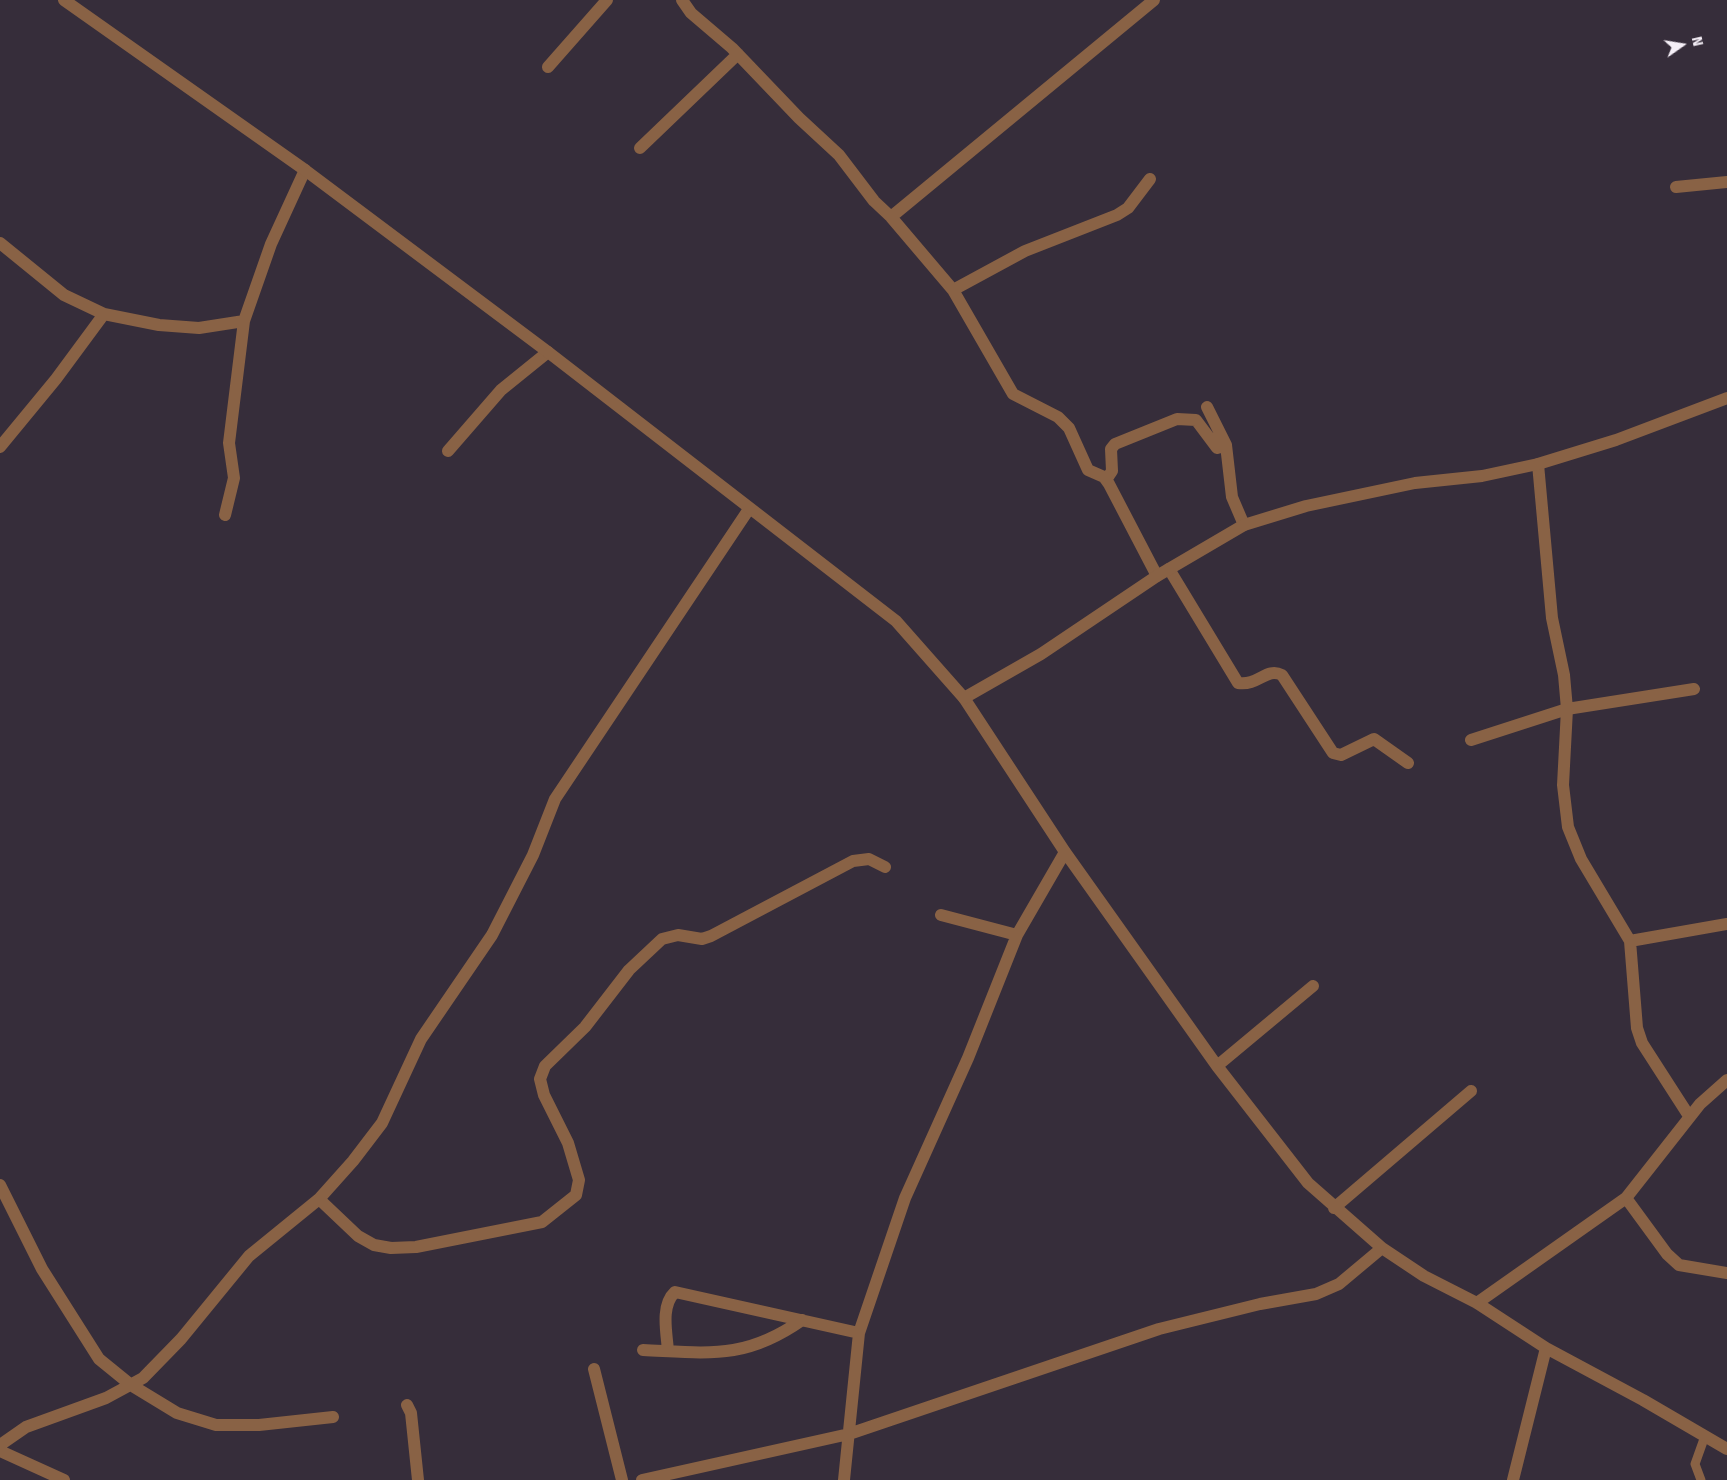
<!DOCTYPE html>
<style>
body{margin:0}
#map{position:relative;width:1727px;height:1480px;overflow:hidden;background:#362d3a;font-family:"Fira Sans",sans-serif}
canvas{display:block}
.north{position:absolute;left:1657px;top:20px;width:50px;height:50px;-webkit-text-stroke:4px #362d3a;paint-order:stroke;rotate:77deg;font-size:14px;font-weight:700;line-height:20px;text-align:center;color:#f5eff7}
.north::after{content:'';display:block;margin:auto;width:18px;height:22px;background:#f5eff7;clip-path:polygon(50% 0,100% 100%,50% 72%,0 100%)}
</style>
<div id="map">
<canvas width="1727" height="1480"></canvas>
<div class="north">N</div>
</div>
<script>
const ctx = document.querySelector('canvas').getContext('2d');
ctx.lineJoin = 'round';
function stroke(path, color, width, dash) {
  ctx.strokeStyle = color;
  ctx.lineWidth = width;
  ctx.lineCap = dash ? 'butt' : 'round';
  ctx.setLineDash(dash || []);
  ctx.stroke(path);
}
stroke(new Path2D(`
 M1701,1480l-6,-16 10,-28`), '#896245', 9);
stroke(new Path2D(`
 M682,0l9,13 41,35 67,70 40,37 35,46 17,16 62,73
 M548,67l59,-67
 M640,148l98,-94
 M1150,179l-22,29 -11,7 -92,36 -72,39 60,104 45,23 11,11 19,42 16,7 5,7 48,92
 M1676,187l51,-5
 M891,217l263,-217
 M0,243l64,52 40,19 55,11 40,3 45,-7 27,-77 34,-74
 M1207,407l19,38 6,52 12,28
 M0,447l56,-68 48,-65
 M448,451l53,-61 47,-38
 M1538,464l14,154 12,57 3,34 -4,76 5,42 13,32 49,82 7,87 5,15 47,73
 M1106,480l6,-9 -1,-22 4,-5 62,-25 19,1 21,28 9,-3
 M225,515l9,-37 -5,-35 15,-122
 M1169,569l69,114c21,3 28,-16 44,-8l51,78 8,2 33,-16 34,24
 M964,698l101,154 152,214 91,117 74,65 42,28 53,27 69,45 97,52 84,49
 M1471,740l96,-31 127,-20
 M941,915l76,20
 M1630,941l97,-17
 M1217,1066l96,-80
 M0,1185l42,84 57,90 32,26 46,28 39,12h43l74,-8
 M1626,1198l41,56 12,11 48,8
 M319,1199l39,37 16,9 17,3 25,-1 126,-25 34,-27 3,-15 -11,-37 -24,-48 -4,-16 5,-13 40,-39 44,-57 33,-31 16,-4 24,4 9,-3 142,-75 16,-2 16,8
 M1334,1208l137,-117
 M1477,1303l149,-105 74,-94 27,-24
 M643,1350c66,3 102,10 159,-30
 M668,1351c-1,-17 -8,-45 7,-59l184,41
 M594,1369l28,111
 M407,1405l4,8 7,67
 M0,1445l26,-18 80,-29 37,-20 38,-39 68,-83 70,-57 34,-38 29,-38 39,-84 71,-104 41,-80 22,-56 194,-290
 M0,1451l64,29
 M642,1480l207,-46 310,-105 101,-25 56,-10 23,-10 43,-36
 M844,1480l15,-147 46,-135 63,-140 49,-123 48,-83
 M1513,1480l33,-132`), '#896245', 12);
stroke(new Path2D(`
 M64,0l241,170 243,182 348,269 68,77 77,-44 116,-78 87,-51 62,-19 109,-23 67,-7 56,-12 78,-24 111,-42`), '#896245', 12);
</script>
